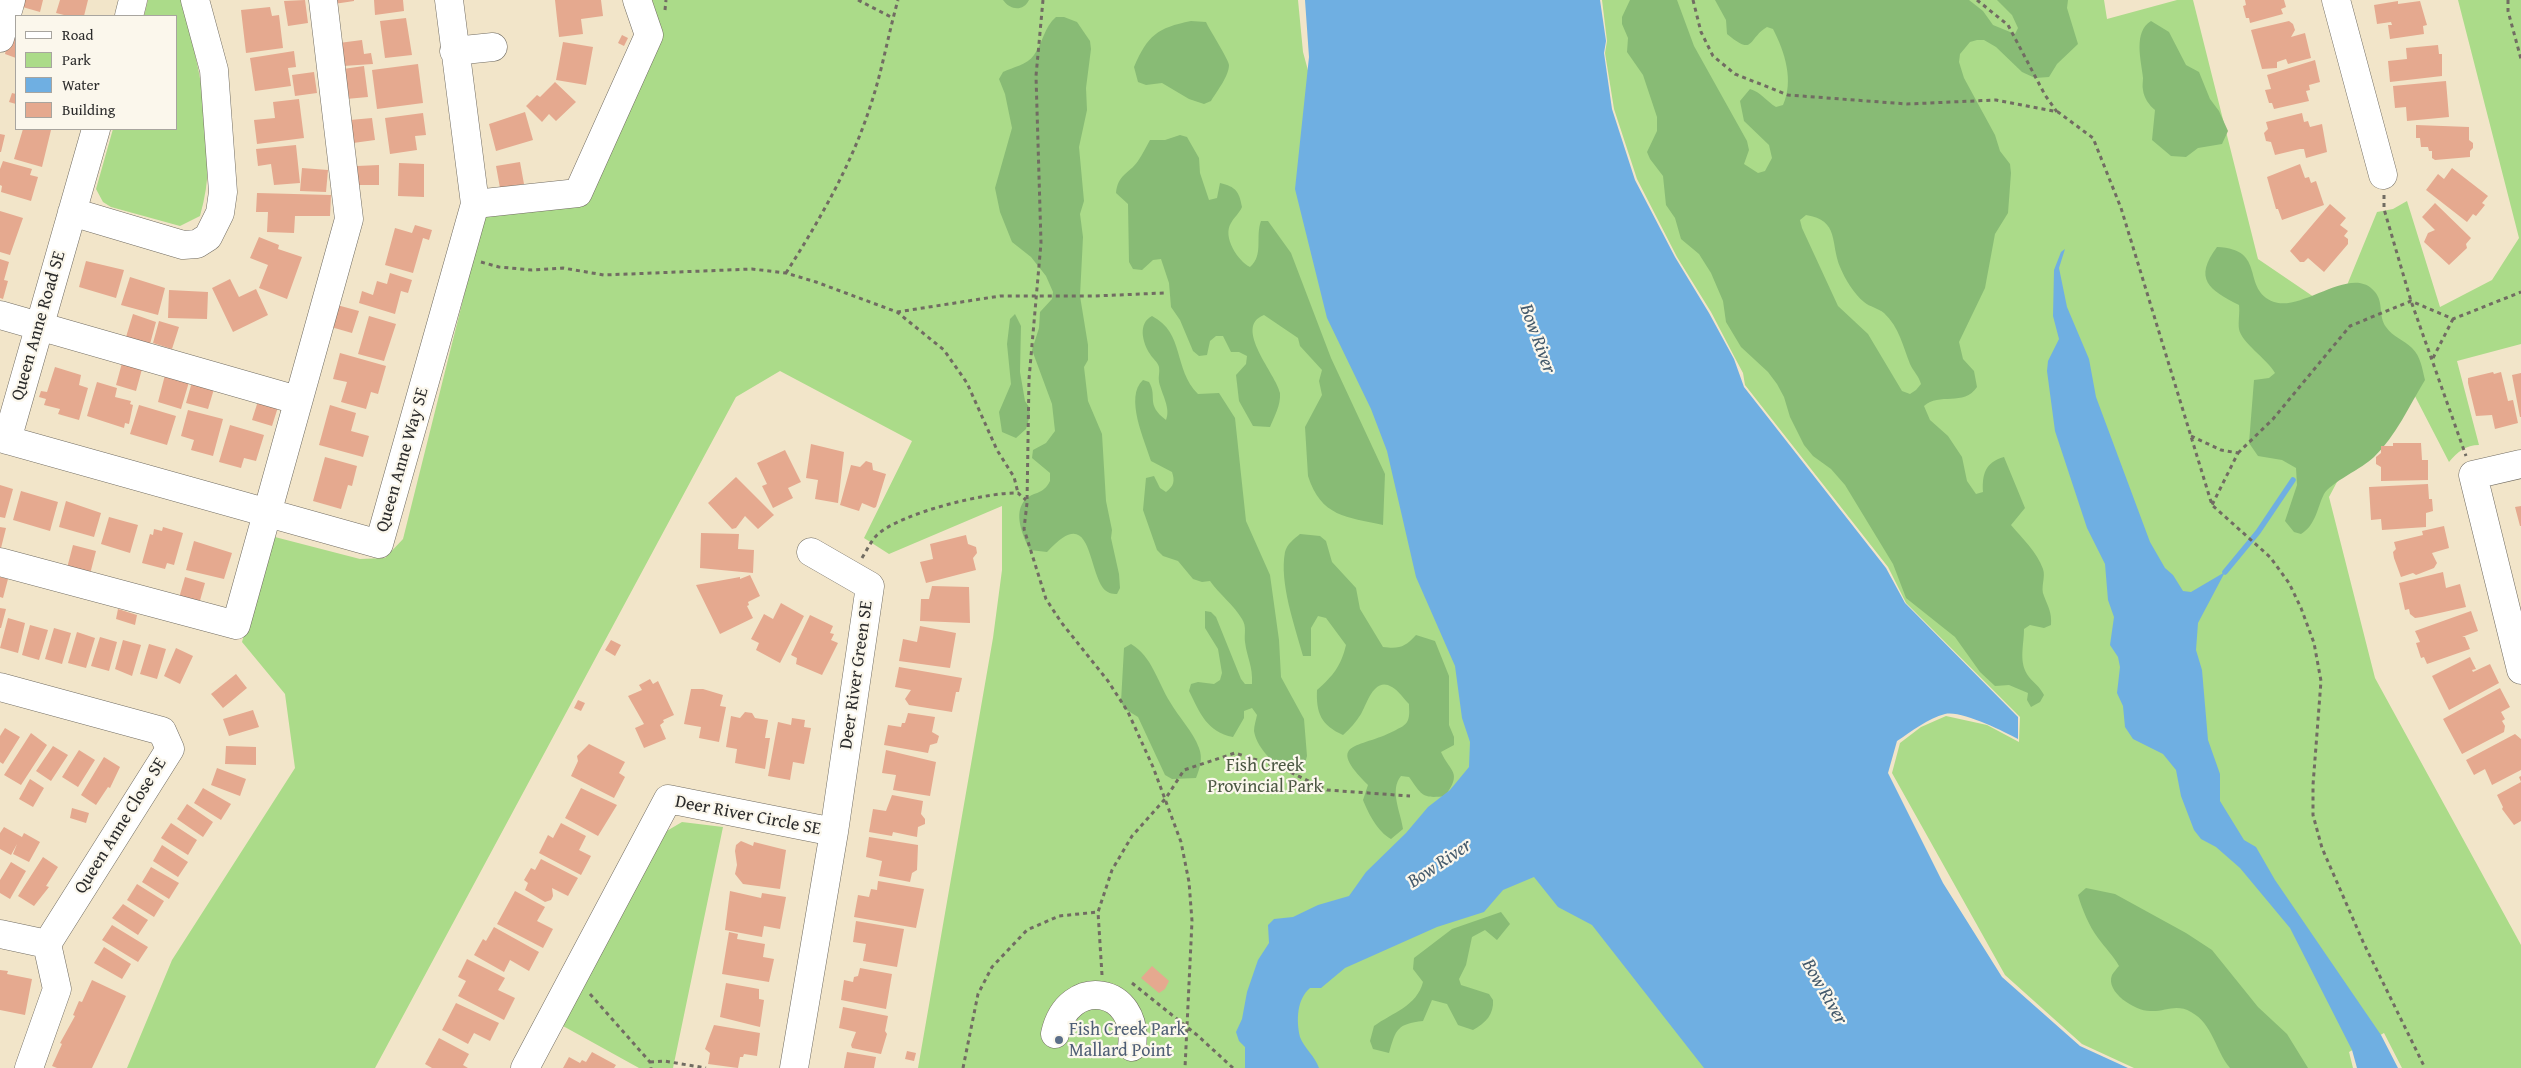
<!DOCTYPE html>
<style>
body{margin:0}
#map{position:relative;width:2521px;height:1068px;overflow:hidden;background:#f2e5c9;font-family:"Gentium Book Plus",serif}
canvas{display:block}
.legend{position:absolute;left:15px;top:15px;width:162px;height:115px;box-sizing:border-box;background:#fbf7ec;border:1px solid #a8a59f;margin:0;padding:6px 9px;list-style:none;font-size:15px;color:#2b2b2b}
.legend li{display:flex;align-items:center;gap:10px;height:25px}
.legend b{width:25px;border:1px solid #a8a59f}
</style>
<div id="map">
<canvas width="2521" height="1068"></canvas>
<ul class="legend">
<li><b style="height:6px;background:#fff"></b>Road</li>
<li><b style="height:14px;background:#abdb89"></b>Park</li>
<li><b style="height:14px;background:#6fafe2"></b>Water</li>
<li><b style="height:14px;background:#e5a98f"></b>Building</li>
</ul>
</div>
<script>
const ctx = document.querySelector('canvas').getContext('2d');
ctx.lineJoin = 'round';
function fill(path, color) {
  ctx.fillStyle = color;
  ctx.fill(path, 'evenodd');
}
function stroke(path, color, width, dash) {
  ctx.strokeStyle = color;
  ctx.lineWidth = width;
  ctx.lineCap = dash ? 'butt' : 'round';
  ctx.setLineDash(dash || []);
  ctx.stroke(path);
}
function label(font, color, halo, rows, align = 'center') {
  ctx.font = font + ' "Gentium Book Plus",serif';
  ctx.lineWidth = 4.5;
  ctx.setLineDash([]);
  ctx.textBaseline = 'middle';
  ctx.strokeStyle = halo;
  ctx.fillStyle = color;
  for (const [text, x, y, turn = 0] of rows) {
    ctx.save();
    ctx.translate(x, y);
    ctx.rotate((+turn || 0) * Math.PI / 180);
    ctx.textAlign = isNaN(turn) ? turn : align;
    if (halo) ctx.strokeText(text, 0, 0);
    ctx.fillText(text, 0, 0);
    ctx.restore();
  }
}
fill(new Path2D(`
 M148,0h35c15,70 38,146 17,216l-20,10 -69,-19 -8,-5 -7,-13 17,-60h63v-113h-32z
 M652,0h646l5,52 16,59 527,957h-928l75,-430 9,-68v-64l-113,48 -25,-16 48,-97 -132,-70 -44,26 -361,671h-248l45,-108 123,-192 -10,-74 -43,-52 29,-106 89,23 25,-1 18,-19 82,-327 100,-12 77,-168z
 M1602,0h502l3,19 70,-19h16l65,259 78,53 41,-100 16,-3 14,-8 33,106 52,-27 27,-42 -61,-238h63v344l-64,17 22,84c-13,0 -22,7 -30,17l-46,-89 -10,4 -64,120 46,181 146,267v123h-119l-18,-35 -35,19 4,16h-219l-52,-24 -77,-69 -113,-202 8,-30 21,-16 25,-11 41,9 32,17 1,-25 -114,-114 -18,-36 -143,-182 -2,-12 -8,-15 -24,-46 -34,-55 -40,-78 -23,-70 -9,-56 2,-12z
 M682,822l41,5 -50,241h-34l-76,-42 102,-194z`), '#abdb89');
fill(new Path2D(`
 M1003,0h26c-6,12 -19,10 -26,0z
 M1630,0h47l17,46 53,95 2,9 -5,14 14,9 7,-2 7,-13 -3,-13 -25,-24 -4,-20 10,-12c11,3 16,12 26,18l7,-2c11,-24 2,-53 -10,-76l-6,-2c-20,12 -12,30 -40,7l-1,-14 -11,-20h254l14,11 10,14 22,9 3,-6 -6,-13 -15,-15h71l-1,8 11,36 -21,20 -8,13 -14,1 -13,-6 -26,-25 -12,-7h-7l-7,2 -10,12 -1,8 5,16 31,57 5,16 10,13 1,9 -3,40 -13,21 -10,54 -26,54 4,17 11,12 3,16c-13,20 -38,5 -53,19l6,14 18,16 14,21 5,24 9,13 7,-2c-1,-17 2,-30 21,-35l21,51 -14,17c11,13 26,27 32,44 3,8 -3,19 1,27 4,11 8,16 7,29l-7,3 -14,-3 -6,4c0,17 -6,34 5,48 5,6 11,10 15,18l-4,7 -9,5 -4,-7 1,-7 -19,-8 -14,1 -15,-14 -25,-35 -49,-39 -13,-34 -48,-79 -14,-16 -18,-13 -9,-11 -14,-28 -6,-20 -7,-13 -9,-12 -27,-25 -15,-25 -3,-21 -12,-28 -12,-19 -18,-15 -6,-21 -9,-13 -3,-29 -13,-17 -3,-7 10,-21v-14l-14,-42 -16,-23 1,-14 -6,-14v-7zM1806,215c34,5 24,29 34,52 5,12 14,27 24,35 6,5 14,6 20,11 15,14 19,33 26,51 3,7 9,12 11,20l-5,6 -6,4 -8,-3 -34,-57 -30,-28 -36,-78 -2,-8z
 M1056,17h8l13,5 13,19 1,8 -5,39 1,22 -8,37 5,54 -4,13 3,23 -3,59 8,49v15l-4,7 4,34 14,33 4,67 6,29 -1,8 8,36 1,14 -3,6c-5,0 -10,-1 -14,-6 -16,-23 -12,-85 -56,-36l-17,-2c-7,-13 -18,-38 -4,-51 9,-8 17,-4 24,-18v-8l-18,-15 1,-8 13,-7 9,-12 -3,-27 -20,-54 7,-22 1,-16 12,-13 1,-7 -7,-16 -15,-19 -19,-15 -12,-30 -5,-24 17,-60 -7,-34 -6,-15 4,-7c10,-5 24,-7 31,-17 9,-12 10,-28 22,-38z
 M1191,21l15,1c3,7 23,38 23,43 0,11 -12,26 -18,36l-7,3 -15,-5 -27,-16 -16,2 -8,-3 -4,-15c14,-32 23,-39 57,-46z
 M2151,21l18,11 17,33 13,7 11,27 9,12 9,20 -6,13 -24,4 -12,9 -15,-1 -19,-16 3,-30c-6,-5 -11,-12 -12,-20 -1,-4 0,-8 0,-12 -2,-18 -10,-46 8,-57z
 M1180,135l7,2 12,21 1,15 9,27 8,-2 3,-15c16,4 19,8 22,24 -3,7 -8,10 -11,16 -9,14 7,38 19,44 14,-12 5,-30 11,-46h7l23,32 40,105 54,116 -2,51c-36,-8 -62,-8 -75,-49l-3,-49 17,-32 -3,-14 3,-11 -22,-24 -2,-8 -34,-23c-32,12 13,60 16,78 1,12 -6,24 -10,34l-17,-1 -14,-25 -3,-26 10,-11 1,-8 -8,-4h-8l-8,-16h-7l-6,5 -3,14 -8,1 -6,-5 -13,-31 -9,-13 -2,-24 -8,-24 -8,1 -11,10 -9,-1 -4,-7 -1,-58 -12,-11c2,-19 13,-19 22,-32 4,-6 8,-14 12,-21h15z
 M2217,247c51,2 23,42 57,55 29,10 78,-39 101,-10 9,11 3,24 11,35 7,10 18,13 26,21 9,9 10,20 13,32 -16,26 -29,56 -51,77 -11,11 -44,26 -50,37 -7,14 -8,31 -23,40l-7,-2 -9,-11 12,-36 -1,-17 -14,-8 -24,-4 -9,-13 5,-63 15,-2 6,-5c-8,-14 -34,-31 -36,-44 -1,-7 1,-17 0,-24 -30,-15 -46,-26 -22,-58z
 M1015,314l6,12 -1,46 5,29 4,6 1,8 -4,14 -10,9 -14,-6 -3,-20 12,-28 -4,-40 3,-25z
 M1152,316c33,17 21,53 46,78l21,-1 16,25 11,103 24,54 9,65 2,37 23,42 3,37 -4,14 -6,5c-18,-5 -40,-25 -43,-44 0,-5 2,-11 3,-16l-5,-7 -8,3v7l-11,19c-26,-5 -33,-24 -44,-46l2,-7 7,-2 16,2 6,-4 2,-7 -4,-24 -13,-21v-17l6,1 5,5 25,62 4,5h7c1,-18 -5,-26 -7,-42 -1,-8 2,-15 -3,-23 -8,-14 -23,-25 -32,-38l-8,1 -9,-3 -15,-18 -15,-5 -6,-6 -14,-40 3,-32 8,-2 6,12 6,4c8,-6 9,-11 6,-20l-21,-11c-6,-20 -27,-64 -8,-81l6,2c9,15 -4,22 17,38 5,-12 -4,-25 -7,-38 -1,-5 1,-10 0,-15 -1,-5 -7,-9 -9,-13 -8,-12 -12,-31 2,-38z
 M1300,534l20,2 6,5 6,21 24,26 4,21 23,38c17,2 22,0 33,-12l19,6 14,35v49l5,12v8l-13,7c9,20 22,20 4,44 -23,3 -23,-1 -36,-19l-8,-1c-12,14 0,37 2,53l-12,10c-13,-7 -23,-26 -28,-39l5,-15c-44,-44 -9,-36 26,-54 5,-3 12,-5 14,-11 2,-5 1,-11 1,-16 -5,-5 -11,-14 -17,-17 -18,-11 -25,17 -31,27 -5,8 -11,15 -18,21 -22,-10 -27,-22 -26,-45 16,-14 24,-24 29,-45l-20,-27 -8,-2 -7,12v28h-8c-8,-30 -24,-73 -18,-104 2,-8 9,-13 15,-18z
 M1131,644c21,12 27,39 39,58 9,16 23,29 29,46 4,10 1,20 -3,30l-24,1 -7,-4 -27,-58 -13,-8 -4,-7 3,-54z
 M2086,888l29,6 71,39 26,17 46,57 29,27 21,34h-78c-15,-18 -17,-44 -39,-56 -15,-9 -26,0 -41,-1 -15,0 -45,-19 -38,-36 2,-3 5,-7 7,-9 -6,-11 -14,-18 -21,-28 -9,-12 -16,-29 -20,-43z
 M1501,912l9,12 -13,16 -12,-10 -13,7 -6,28 -7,14 2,6 28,9 4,6c1,14 -7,23 -20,30l-15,-5 -11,-21 -15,-4 -9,21c-26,3 -27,8 -34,32l-16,-4 -3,-8 4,-15c18,-13 43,-20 49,-44l-10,-13 1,-11 38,-29z`), '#88bb75');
fill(new Path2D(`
 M1305,0h295l6,41 -2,12 8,56 23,71 40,77 34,56 25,46 10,28 142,181 19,35 113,114v22c-15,-8 -57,-29 -73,-25 -17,4 -34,18 -48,27l-9,32 55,110 59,94 78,69 48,22h-424l-112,-143 -34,-18 -24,-30 -31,13 -19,22 -47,15 -92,41 -24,20h-11c-13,11 -14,32 -10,49 4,11 15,19 19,31h-74v-21l-6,-6 -3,-9 6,-13 5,-27 11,-32 11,-17 -1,-18 6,-6 19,-2 25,-12 31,-9 17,-24 40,-39 22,-26 22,-17 19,-23 1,-25 -8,-24 -7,-52 -39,-89 -29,-126 -16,-42 -44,-91 -32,-129 14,-132z
 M2065,249l-6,19 8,39 22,52 7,38 54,145 15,26 8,7 10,16 8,1 34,-20 -27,51 -2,27 6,20 6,70 12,34v27l24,39 12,7 19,33 106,155 17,33h-41l-5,-18 -62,-122 -50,-60 -24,-21 -15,-8 -7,-9 -13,-34 -5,-26 -13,-16 -30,-15 -8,-12 -2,-21 -6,-13 3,-26 -2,-10 -8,-12 4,-28 -6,-17 -3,-36 -18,-36 -32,-97 -8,-60 1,-10 11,-22 -6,-23 1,-46 7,-18z`), '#6fafe2');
stroke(new Path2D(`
 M2225,572l33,-40 35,-52`), '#6fafe2', 5.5);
fill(new Path2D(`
 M20,0h23l-3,12 -21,-6z
 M60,0h28l-4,16h-16l-12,-3z
 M305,0l3,23 -20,3 -4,-25z
 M334,0h20v1l-20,3z
 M374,0h29l1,11 -29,4z
 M555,0h46l2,16 -22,3 2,15 -24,3z
 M2245,0h39l2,7 -5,2 2,5 -33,9 -1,-5h-3l-3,-12 3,-1z
 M2398,1v3l22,-3 7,24 -4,1 1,8 -34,5 -2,-14h4l-1,-3 -14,2 -3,-19z
 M270,7l2,9 7,-1 4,33 -37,5 -5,-43z
 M406,18l6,37 -27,3 -5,-37z
 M2289,21l4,3 2,6 -4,7 14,-4 6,25 -23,6 -2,-5 -9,3v6l-15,1 -11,-39z
 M10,34l6,2v22l-11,-4z
 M622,35l6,3 -4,8 -6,-3z
 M362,40l2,14 7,-1 2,11 -30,2 -4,-23z
 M563,42l30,5 -7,38 -30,-5z
 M2438,45l1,9h3v22l-52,6 -2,-21 19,-2 -1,-11z
 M294,51l2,16 -8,1 3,18 -36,5 -5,-33z
 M2315,60l5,22 -11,3 1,5 -4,1 3,10 -35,8 -2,-6h-3l-4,-13 6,-1 -4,-14z
 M418,64l5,39 -46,6 -5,-39z
 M364,66l4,31 -22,2 -3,-30z
 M314,72l3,21 -22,3 -3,-21z
 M2446,81l3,36 -42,4 -1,-14 -11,1 -2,-22z
 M555,82l21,20 -20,19 -7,-7 -7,8 -16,-16 11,-11 3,2z
 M12,93l4,1v10l-7,-2z
 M299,99l5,39 -47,6 -3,-24 21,-2 -2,-16z
 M525,112l8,28 -37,11 -7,-27z
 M423,113l3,22 -11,1 2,14 -27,4 -5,-36z
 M2302,113l2,9 4,-1 2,6 12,-3 5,28 -21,6 -2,-9h-4l-25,6 -4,-13 -5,-1 -2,-8 4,-4 -2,-7z
 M372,118l3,22 -22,3 -3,-23z
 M2416,125l53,2v13l4,3v5l-3,3v6l-35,3 -3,-2v-7h-3l-1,-4h-7l-1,-9h-4z
 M23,129l28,1 -9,37 -28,-8z
 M0,134l5,1 -4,17h-1z
 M296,145l4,38 -26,2 -3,-21 -13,2 -2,-17z
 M3,161l29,8 -2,6 8,2 -7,24 -30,-9 1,-6 -2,-1v-16z
 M520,162l4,22 -24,4 -4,-22z
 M399,163l25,1v33l-26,-1z
 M2300,164l5,14 4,-1 2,6 5,-2 8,24 -42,15 -4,-11h-2l-9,-32z
 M379,165v20h-21l-1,-19z
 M302,168l26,2 -2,22 -26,-1z
 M2452,168l36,28 -6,7 3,2 -9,11 -3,-2 -6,8 -41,-32 12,-16 6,5z
 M257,193l74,2 -1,21h-35l-1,17 -27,-1 1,-20h-12z
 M2435,203l36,35 -5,6 1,4 -18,17 -25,-23 4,-9 7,-3 -13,-13z
 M2330,204l16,14 -6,7 8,6 -4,5 4,3v5l-24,28 -16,-14 -4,4h-4l-10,-11z
 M0,211l23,7 -13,37 -10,-3z
 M415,225l17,5 -3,10 -6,-2 -10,35 -28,-8 10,-37 17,5z
 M259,237l20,8 -1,4 24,8 -15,42 -28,-11 9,-23 -18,-7z
 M0,259l9,3 -5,18 4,1 -5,18 -3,-1z
 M86,261l38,9 -8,28 -37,-11z
 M390,273l22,7 -4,13 -7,-2 -6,23 -36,-11 3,-12 11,4 4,-14 10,3z
 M130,277l35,11 -7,27 -37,-10z
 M230,279l9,18 17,-8 12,26 -35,17 -21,-44z
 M169,290l39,2 -1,27 -39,-1z
 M337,305l22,6 -7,22 -21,-6z
 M133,314l23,8 -6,22 -24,-7z
 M369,316l27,8 -12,37 -26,-7z
 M159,321l20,6 -7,22 -19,-6z
 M340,353l46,13 -8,28 -7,-2 -5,17 -25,-7 6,-20 -14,-3z
 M122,363l20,6 -6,22 -20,-6z
 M55,367l26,8 -2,10 9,3 -9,32 -21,-6 2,-5 -16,-4 2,-6 -7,-2 2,-6 6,1z
 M2493,372l1,2 7,-2 7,29 5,-1 5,23 -23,6 -3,-14 -16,1 -8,-33v-5z
 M2521,373v44h-1l-8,-42z
 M165,375l24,7 -8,27 -23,-7z
 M97,382l20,6 -2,9 16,4 -1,3 3,1 -4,19 -4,-1 -1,5 -37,-12z
 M192,382l22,7 -6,20 -22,-6z
 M258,401l20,6 -6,19 -20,-6z
 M139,405l37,11 -9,29 -37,-11z
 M330,405l26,8 -5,18 18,5 -6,21 -44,-12z
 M188,410l35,9 -10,37 -22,-6 3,-10 -13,-4z
 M230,425l34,10 -8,26 -12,-3 -3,10 -22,-6z
 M2393,443h28l1,17h6v20l-47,1v-14l-5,-3v-7l5,-4v-7h12z
 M811,444l33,8 -6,51 -23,-4 3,-19 -12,-2z
 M785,450l16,32 -13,6 5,10 -20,10 -11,-22 5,-2 -10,-21z
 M325,457l32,9 -5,20 -4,-1 -7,24 -28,-8z
 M866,461l6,2 1,7 13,4 -10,33 -2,1 -12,-5 -3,8 -19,-6 11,-40 9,2z
 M736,477l38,38 -16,14 -13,-13 -9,12 -4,1 -24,-26z
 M2428,484l1,15h3l1,12 -7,2v14l-44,3 -1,-11 -10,1 -2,-33z
 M0,485l13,4 -8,29 -5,-1z
 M21,491l37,11 -8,29 -37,-11z
 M66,501l35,12 -7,24 -35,-10z
 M2521,506v20h-1l-5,-19z
 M109,517l29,8 -8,28 -29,-9z
 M2444,526l5,22 -17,5 5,10 -3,5 -18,7 -3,-2 -12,4 -7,-19 -1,-6 3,-3 -2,-7 29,-7 -1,-4z
 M0,527l6,1 -5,20 -1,-1z
 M163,527l20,6 -9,32 -7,-2 -2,6 -23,-6 8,-29 3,1 1,-6 8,2z
 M701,533l38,1 -1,15 16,1 -1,23 -53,-5z
 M966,535l2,9 8,3 1,6 -4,5 3,12 -50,13 -6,-21 13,-3 -3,-15z
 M194,541l38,12 -8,26 -38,-9z
 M73,545l23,6 -6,23 -23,-6z
 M2443,572l3,16 14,-4 6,23 -44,10 -7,1 -5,-4 -1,-5 -4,1 -6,-27z
 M750,575l10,21 -12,6 1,3 -2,1 6,12 -33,16 -24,-49 44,-8v2z
 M0,577l8,2 -5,19 -3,-1z
 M185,577l20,6 -6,21 -20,-6z
 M932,586l37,1 1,36 -50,-2 1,-22h8z
 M781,603l23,13 -24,47 -24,-13 3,-7 -8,-4 13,-25 9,5z
 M0,608l6,1 -5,19h-1z
 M118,609l19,6 -2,10 -19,-6z
 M2471,611l7,20 -16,6h3l5,12 -43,15 -3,-7 -3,1 -5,-15 4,-1 -5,-11z
 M810,615l23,11 -3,7 4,1 -3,6 7,3 -16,32 -26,-11 1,-6 -6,-3z
 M8,618l17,5 -7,30 -18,-5z
 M30,625l18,5 -9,30 -17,-5z
 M920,626l36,7 -6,35 -51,-7 4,-22 14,3z
 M54,628l17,5 -9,31 -17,-5z
 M77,632l18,6 -9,30 -18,-5z
 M100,637l17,5 -8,29 -18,-5z
 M123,640l18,5 -9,31 -17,-7z
 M611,640l10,5 -6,11 -10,-6z
 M149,644l17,5 -9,30 -17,-5z
 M176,648l17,8 -13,28 -16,-8z
 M2470,657l6,12 -4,1 1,2 17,-8 9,19 -50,27 -17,-34z
 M899,667l63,11 -3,14h-3l-4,20 -43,-7 -4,-6 6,-9 -16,-3z
 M236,674l11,14 -24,20 -12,-14z
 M650,679l3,5 5,-3 16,34 -11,5 1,2 -4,3 6,14 -22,9 -9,-20 9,-4 -16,-28 14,-6 -3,-5z
 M2500,688l10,19 -9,5 4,7 -3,2 3,5 -1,6 -42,22 -19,-35z
 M691,689h12l20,6 -3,11 6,1 -7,35 -20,-4 2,-11 -17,-3z
 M578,700l7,3 -4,8 -7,-3z
 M253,710l6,17 -30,9 -6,-17z
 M745,712l7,1 3,5 13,2 -3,18h5l-5,31 -30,-6 2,-14 -11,-2 5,-31 9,2z
 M908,713l27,4 -3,15 7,4 -2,7 -7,2 -2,8 -44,-8 4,-20 13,2 1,-4h3z
 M792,718l13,2 -1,7 7,1 -7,36 -11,-2 -3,18 -22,-4 10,-54 13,3z
 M5,728l15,9 -17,27 -3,-2v-26z
 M31,733l16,12 -26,40 -17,-10z
 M2515,734l6,5v31l-29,15 -7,-16 -11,6 -8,-15z
 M589,744l36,18 -6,11 6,4 -11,21 -43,-22 7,-15 -1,-5z
 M53,746l15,9 -17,26 -15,-10z
 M226,746l30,1v18l-31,-1z
 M79,750l16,10 -17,27 -16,-10z
 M886,750l50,12 -6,34 -37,-6 3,-15 -14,-2z
 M104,757l16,10 -10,21 -2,-1 -12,18 -15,-10z
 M217,768l29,11 -6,17 -29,-11z
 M2521,776v45l-7,4 -12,-16 1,-2 -6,-12 24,-13 -2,-5z
 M30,779l14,9 -11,19 -14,-8z
 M203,788l28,16 -10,16 -27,-17z
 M581,788l36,17 -19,31 -33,-18z
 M892,795l31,6 -2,13 4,5v5l-7,3 -1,10 -24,-5 -1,4 -23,-4 4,-23 13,2z
 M187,804l26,18 -10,15 -26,-18z
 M72,808l17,5 -3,10 -16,-5z
 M171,823l26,17 -9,15 -27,-17z
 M561,823l25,13 -7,14 12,6 -10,19 -42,-22 9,-18 5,3z
 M4,827l18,10 2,-4 16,9 -11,20 -16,-8 4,-10 -6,11 -11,-6v-16z
 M869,837l49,8 -1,25 -5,3 -2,9 -31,-6 3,-15 -16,-4z
 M741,841l12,5 1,-4 32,8 -6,39 -37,-5 -8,-10 2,-9 -2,-14 1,-6z
 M162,845l26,17 -10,15 -25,-16z
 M43,857l15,10 -12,19 3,1 -15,19 -16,-10z
 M541,859l37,19 -10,18 -16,-8 1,8 -2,4 -6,2 -20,-12 3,-7 -4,-3 7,-12 4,2z
 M11,862l15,9 -16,28 -10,-6v-13z
 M151,867l28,16 -10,16 -27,-17z
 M878,881l46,8 -8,39 -62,-11 4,-22 11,2 2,-8 6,1z
 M137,884l27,17 -10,16 -27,-17z
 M515,891l30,16 -8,14 16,8 -10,19 -46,-24z
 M730,891l31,7 1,-5 24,4 -6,32 -16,-3 -2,11 -37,-7z
 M123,904l25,16 -10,15 -26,-17z
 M856,921l48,8 -7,38 -34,-6 3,-17 -13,-2z
 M112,925l36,22 -10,15 -36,-22z
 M494,927l45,25 -10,19 -19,-11 -6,12 -30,-17 9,-16 3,2z
 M729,932l9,2 -1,5 28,5 -2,13 11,2 -5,23 -47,-8z
 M104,947l27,17 -9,15 -28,-16z
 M467,959l38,19 -7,12 17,8 -11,22 -46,-24 8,-15 -8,-4z
 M1152,966l17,15 -4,8 -6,4 -18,-15z
 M860,968l32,6 -6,35 -45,-9 3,-20 9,2 1,-5 4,-1z
 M0,970l8,1 -1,3 25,5 -7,36 -25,-5z
 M92,980l34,16 -34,72h-35l-5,-2 10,-22 -2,-1 15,-27 -2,-1 6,-14 3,1z
 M726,983l33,6v10l5,1 -4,27 -40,-10z
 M456,1003l43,20 -9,18 -16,-8 -6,11 -26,-14z
 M843,1007l45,9 -3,15 2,3 -6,20 -29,-6 -1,-3 5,-13 -17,-4z
 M714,1025l46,8 -3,23 -13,-2 -1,3h-3l-2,11 -30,-4 2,-11 -5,-4z
 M439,1038l30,16 -6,11 5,3h-36l-7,-4z
 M907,1051l9,2 -2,8 -9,-2z
 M592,1052l24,13 -2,3h-51l6,-11 11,6 2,-3 4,2z
 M847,1052l29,5 -2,11h-30z`), '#e5a98f');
const minor = new Path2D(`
 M2336,0l47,175
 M129,16l4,-16
 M0,38l11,-38
 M454,51l39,-4
 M475,204l103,-11 71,-158 -12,-35
 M72,212l111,33 14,-1 11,-7 12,-24 3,-21 -9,-122 -19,-70
 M0,315l297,85
 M0,438l379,106 96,-340 -26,-204
 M7,440l89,-311
 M2521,464l-48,11 48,195
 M811,552l59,34 -36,246
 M0,562l236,63 113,-406 -26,-219
 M0,687l162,44 8,18 -123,195 -47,-10
 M1055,1034c13,-59 85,-48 77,13
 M29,1068l28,-79 -10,-45
 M525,1068l143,-269 166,33 -40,236`);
stroke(minor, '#716c62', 29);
stroke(new Path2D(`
 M858,0l35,18
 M1043,0l-7,76 5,167 -12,136 -2,124 -3,26 22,70 15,23 47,59 20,31 25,55 28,75 8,40 3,39 -7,147
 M1693,0l8,32 12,24 22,18 53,21 119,9 89,-4 62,12 35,26 28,70 91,297 58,52 19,26 12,25 13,35 7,38 -8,104v30l9,33 42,96 61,124
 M1977,0l31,25 37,70 12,17
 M2508,0v11l13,48
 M665,10l1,-10
 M2384,195v14l27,92 55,155
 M481,262l18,5 33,3 31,-2 41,7 148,-6 34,4 30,9 81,30 47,38 23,33 30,67 17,27 4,16
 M786,273c33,-52 65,-107 84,-166 12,-35 18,-72 28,-107
 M897,312l103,-16h94l70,-3
 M2433,358l20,-39
 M2191,436l30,14 17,3 -26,52
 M2238,453l35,-34 77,-93 61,-25 42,18 68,-27
 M862,558c5,-8 9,-17 15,-23 23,-22 110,-43 141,-42l8,7
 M1102,975l-4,-63 14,-42 20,-34 34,-38 18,-28 51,-17 47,15 45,22 83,6
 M1132,983l65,52 36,33
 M590,994l60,68 1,6
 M650,1062l14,-1 42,7
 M963,1068l15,-74 14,-27 35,-37 32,-14 39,-4`), '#716c62', 3, [4, 4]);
stroke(minor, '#fff', 28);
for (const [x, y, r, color] of [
 [1059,1040,5,"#5c6f8a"]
]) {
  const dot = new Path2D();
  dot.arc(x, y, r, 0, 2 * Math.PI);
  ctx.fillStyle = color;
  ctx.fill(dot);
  stroke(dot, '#fbf7ec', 2);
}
label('18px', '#2b2b2b', '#fbf7ec', [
 ["Queen Anne Road SE",39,326,-74],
 ["Queen Anne Way SE",403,460,-74],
 ["Deer River Green SE",857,675,-82],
 ["Deer River Circle SE",748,816,11],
 ["Queen Anne Close SE",121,826,-58]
]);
label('18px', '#4b5742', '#fbf7ec', [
 ["Fish Creek",1265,766],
 ["Provincial Park",1265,787]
]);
label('18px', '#4e5e75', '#fbf7ec', [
 ["Fish Creek Park",1069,1030],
 ["Mallard Point",1069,1051]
], 'left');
label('italic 19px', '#43596b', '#fbf7ec', [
 ["Bow River",1537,339,70],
 ["Bow River",1440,864,-34],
 ["Bow River",1824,992,60]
]);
</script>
